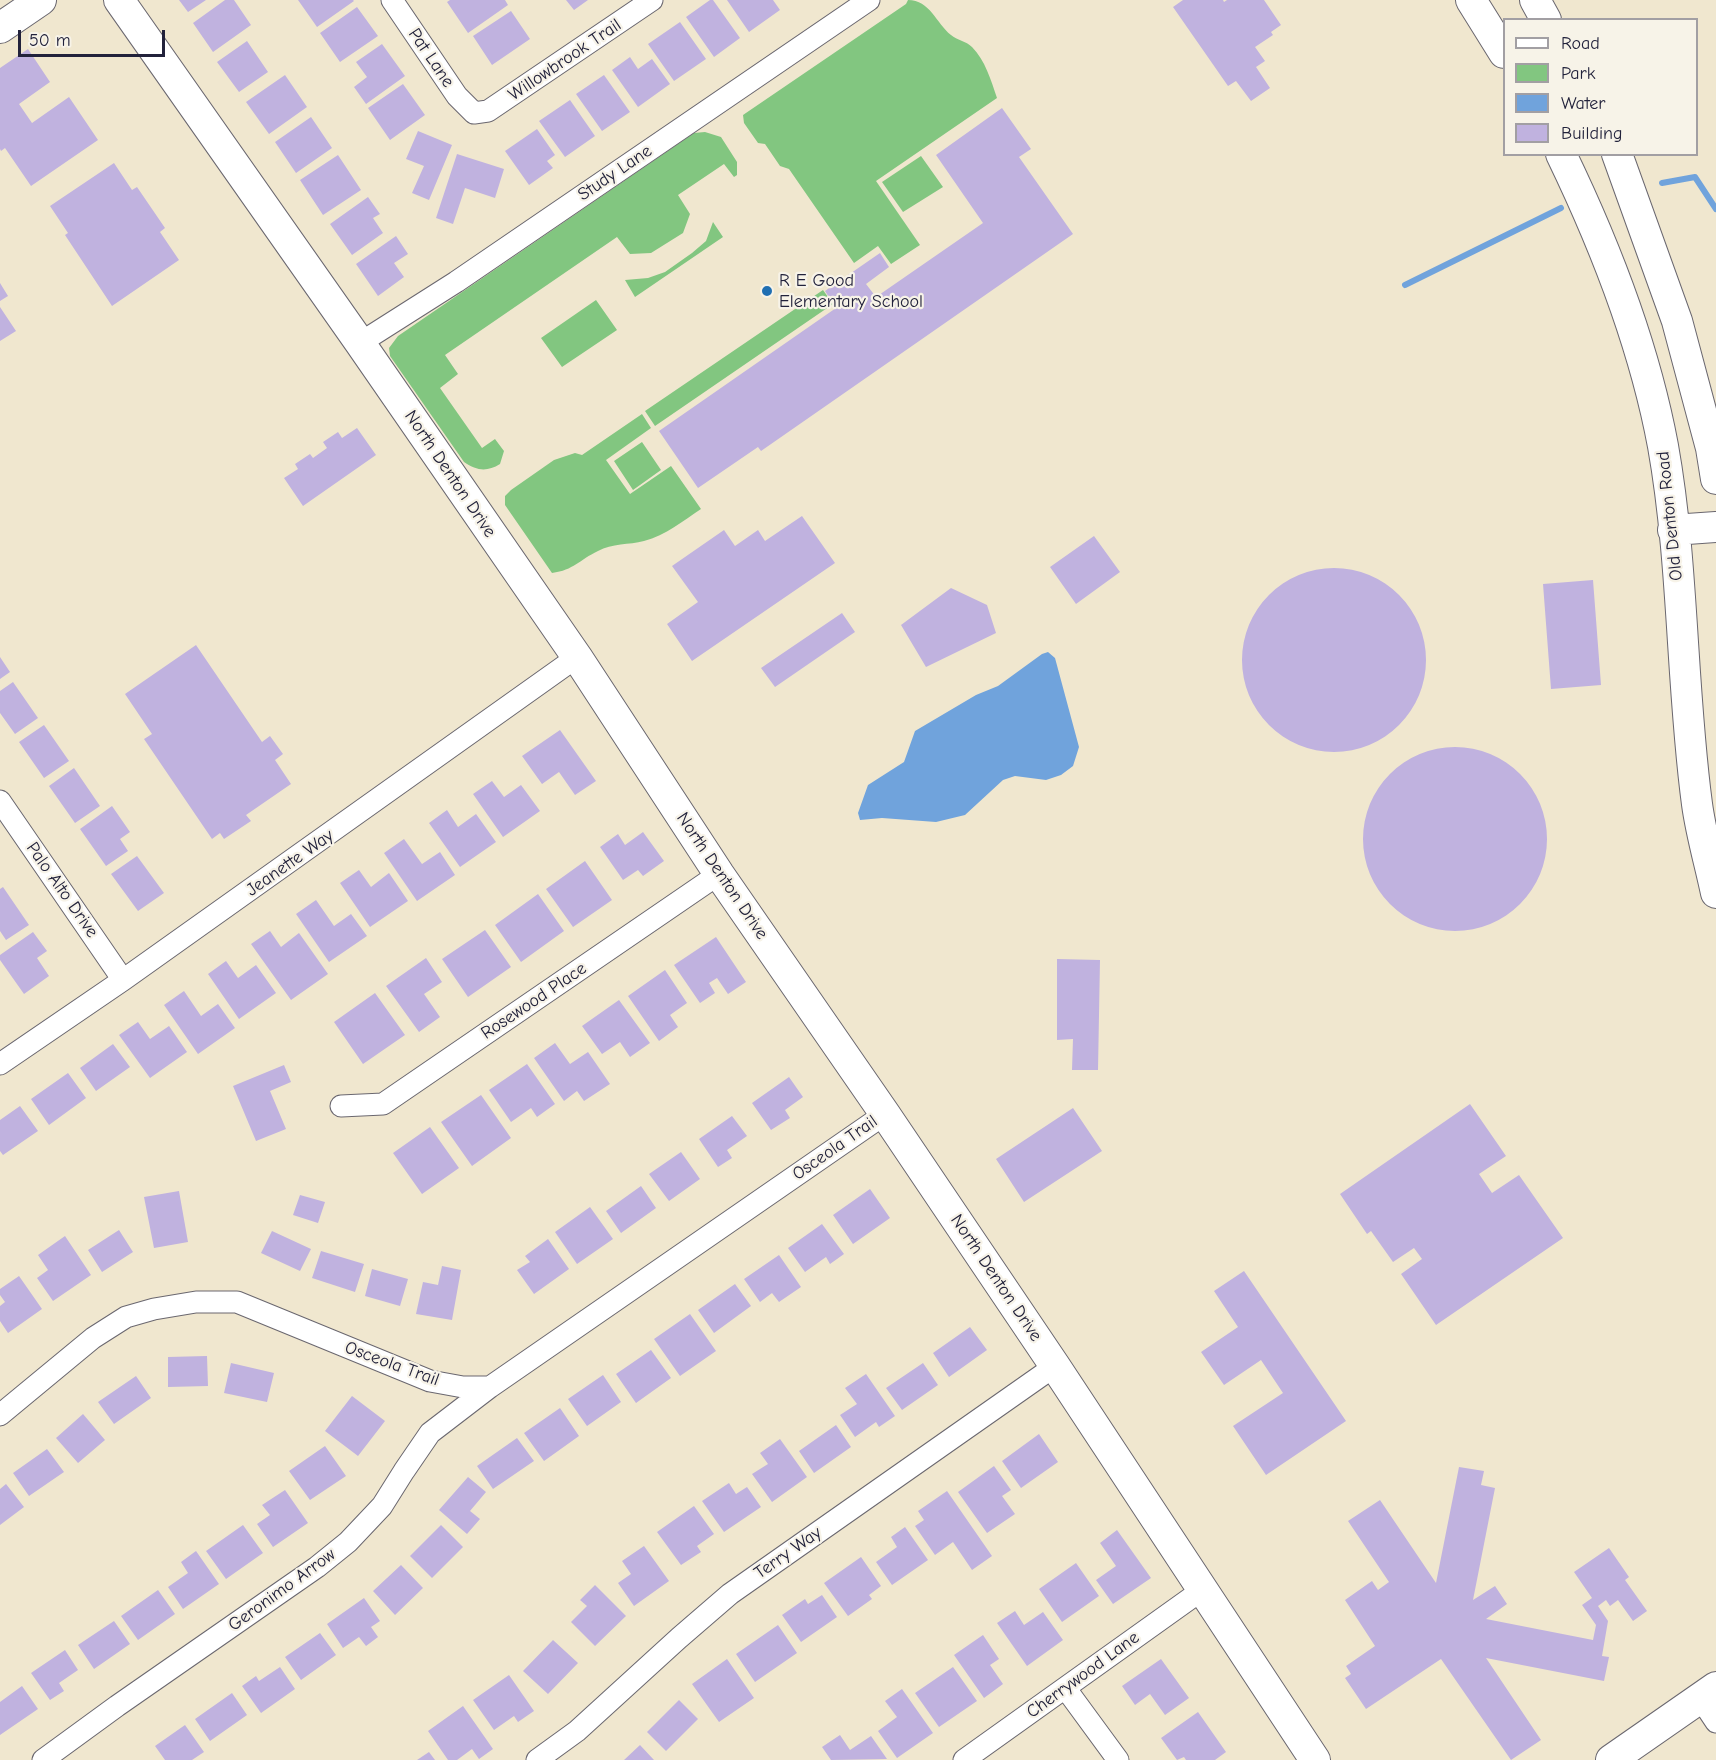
<!DOCTYPE html>
<style>
body{margin:0}
#map{position:relative;width:1716px;height:1760px;overflow:hidden;background:#f0e7cf;font-family:"Comic Neue",sans-serif}
canvas{display:block}
.legend{position:absolute;left:1503px;top:18px;width:195px;height:138px;box-sizing:border-box;background:#f7f3e8;border:2px solid #a29fa3;margin:0;padding:8px 10px;list-style:none;font-size:18px;color:#22223b}
.legend li{display:flex;align-items:center;gap:12px;height:30px}
.legend b{width:30px;border:2px solid #a29fa3}
.scale{position:absolute;left:18px;top:30px;width:147px;height:27px;box-sizing:border-box;border:3px solid #22223b;border-top:0;padding-left:8px;font-size:18px;line-height:21px;white-space:nowrap;color:#22223b;-webkit-text-stroke:4px #f7f3e8;paint-order:stroke}
</style>
<div id="map">
<canvas width="1716" height="1760"></canvas>
<ul class="legend">
<li><b style="height:8px;background:#fff"></b>Road</li>
<li><b style="height:16px;background:#82c680"></b>Park</li>
<li><b style="height:16px;background:#70a3dc"></b>Water</li>
<li><b style="height:16px;background:#c0b2df"></b>Building</li>
</ul>
<div class="scale">50 m</div>
</div>
<script>
const ctx = document.querySelector('canvas').getContext('2d');
ctx.lineJoin = 'round';
function fill(path, color) {
  ctx.fillStyle = color;
  ctx.fill(path, 'evenodd');
}
function stroke(path, color, width, dash) {
  ctx.strokeStyle = color;
  ctx.lineWidth = width;
  ctx.lineCap = dash ? 'butt' : 'round';
  ctx.setLineDash(dash || []);
  ctx.stroke(path);
}
function label(font, color, halo, rows, align = 'center') {
  ctx.font = font + ' "Comic Neue",sans-serif';
  ctx.lineWidth = 4.5;
  ctx.setLineDash([]);
  ctx.textBaseline = 'middle';
  ctx.strokeStyle = halo;
  ctx.fillStyle = color;
  for (const [text, x, y, turn = 0] of rows) {
    ctx.save();
    ctx.translate(x, y);
    ctx.rotate((+turn || 0) * Math.PI / 180);
    ctx.textAlign = isNaN(turn) ? turn : align;
    if (halo) ctx.strokeText(text, 0, 0);
    ctx.fillText(text, 0, 0);
    ctx.restore();
  }
}
fill(new Path2D(`
 M908,0c22,0 28,23 43,35 6,5 15,6 21,12 13,13 19,33 25,51l-121,83 44,64 -29,19 -13,-18 -24,17 -65,-94 -9,-3 -15,-22 -7,-1 -14,-20 -1,-8 163,-111z
 M705,132l16,5 16,25v13l-3,2 -10,-13 -46,31 12,19 -7,19 -32,20 -21,1 -13,-17 -172,118 13,19 -18,14 42,60 13,-9 9,12 -4,13c-13,8 -23,7 -36,-2l-74,-106 -1,-8 9,-12 296,-203z
 M921,156l22,31 -40,25 -21,-30z
 M713,222l10,15 -88,60 -10,-17 23,-2 17,-6 27,-19 14,-12z
 M823,290l10,14 -178,122 -10,-15z
 M596,300l21,30 -55,37 -21,-29z
 M642,414l9,14 -45,32 24,34 41,-28 30,43c-18,12 -35,26 -57,32 -15,4 -32,2 -46,10 -19,9 -24,19 -46,22l-47,-68v-9l6,-6 43,-30 21,-7 7,2z
 M642,442l19,28 -28,20 -19,-29z`), '#82c680');
fill(new Path2D(`
 M1048,652l7,6 24,89 -6,19 -12,9 -15,5 -31,-4 -12,4 -38,35 -29,7 -54,-4 -22,2 -2,-7 10,-28 36,-23 11,-31 61,-36 22,-9 44,-32z`), '#70a3dc');
stroke(new Path2D(`
 M1662,183l33,-6 21,32
 M1405,285l156,-77`), '#70a3dc', 6);
fill(new Path2D(`
 M179,0h27l-18,12z
 M225,0h9l17,25 -38,27 -20,-29z
 M298,0h55l1,1 -37,26z
 M450,0h55l3,5 -40,28 -21,-31z
 M566,0h22l-14,10z
 M710,0h3l27,38 -26,19 -28,-40z
 M727,0h46l7,10 -31,22z
 M1183,0h40l1,2 3,-2h37l17,25 -10,7 2,3 -18,12 10,14 -9,6 14,21 -19,13 -15,-20 -8,5 -55,-79z
 M357,7l21,29 -38,26 -20,-29z
 M511,11l19,28 -38,26 -19,-29z
 M680,22l26,37 -32,22 -26,-37z
 M247,41l21,31 -29,20 -22,-30z
 M382,44l23,32 -39,28 -12,-17 13,-10 -11,-15z
 M28,49l22,33 -31,22 13,19 37,-26 29,43 -67,46 -26,-38 -4,3 -1,-2v-81z
 M630,57l8,12 14,-10 18,25 -32,23 -26,-37z
 M285,75l22,32 -38,27 -23,-32z
 M604,75l26,37 -28,19 -26,-37z
 M403,84l22,31 -35,25 -22,-32z
 M570,100l25,36 -30,21 -26,-36z
 M1002,108l29,41 -12,8 54,77 -312,217 -3,-4 -60,41 -39,-57 177,-123 -11,-17 55,-38 9,14 -23,17 10,13 107,-74 -47,-68z
 M311,117l21,31 -36,25 -21,-31z
 M537,129l18,26 -8,6 6,7 -24,17 -24,-34z
 M418,131l34,14 -23,55 -17,-7 12,-27 -18,-7z
 M457,154l47,15 -9,29 -30,-10 -12,36 -17,-6z
 M338,155l23,35 -38,25 -23,-35z
 M114,163l18,27 5,-3 28,41 -5,4 19,28 -67,46 -47,-71 3,-2 -18,-27z
 M368,197l12,17 -7,4 10,15 -31,22 -22,-31z
 M396,236l12,18 -14,9 10,14 -26,19 -22,-32z
 M0,283l8,13 -8,5z
 M0,307l16,24 -16,10z
 M357,428l19,27 -73,51 -19,-28 14,-9 -3,-5 15,-10 3,4 14,-10 -4,-6 15,-10 4,6z
 M802,516l33,47 -143,98 -25,-37 31,-22 -26,-36 52,-36 11,16 23,-16 7,11z
 M1094,536l26,36 -44,32 -26,-37z
 M1242 660a92 92 0 1 1 184 0a92 92 0 1 1-184 0Z
 M1593,580l8,105 -50,4 -8,-105z
 M951,588l36,17 9,28 -70,34 -25,-42z
 M842,613l13,19 -80,55 -14,-19z
 M196,645l66,97 8,-6 13,18 -8,6 16,24 -45,31 5,6 -27,18 -4,-6 -8,6 -68,-100 8,-5 -27,-40z
 M0,657l10,15 -10,7z
 M13,682l25,36 -23,16 -15,-21v-22z
 M44,725l25,36 -25,17 -25,-36z
 M560,730l36,51 -21,14 -16,-23 -17,12 -20,-28z
 M1363 839a92 92 0 1 1 184 0a92 92 0 1 1-184 0Z
 M74,768l26,38 -25,17 -26,-37z
 M492,781l12,16 17,-12 19,26 -37,26 -30,-43z
 M112,806l18,26 -10,7 8,12 -22,15 -26,-37z
 M447,810l11,17 18,-13 20,28 -36,25 -31,-44z
 M643,832l21,29 -21,15 -5,-6 -15,10 -23,-33 18,-13 7,11z
 M404,839l18,25 18,-12 15,23 -38,26 -33,-48z
 M137,856l27,37 -26,18 -27,-37z
 M585,861l27,39 -39,27 -27,-38z
 M359,870l12,17 18,-14 19,28 -38,26 -30,-44z
 M3,887l26,38 -23,15 -6,-9v-42z
 M538,894l26,37 -43,31 -26,-37z
 M316,900l18,26 17,-12 16,22 -38,26 -33,-48z
 M485,930l26,37 -43,30 -26,-38z
 M270,931l11,16 18,-14 29,41 -37,26 -40,-56z
 M33,932l14,19 -10,7 12,18 -25,18 -24,-34v-5z
 M716,937l30,45 -18,12 -11,-16 -8,5 6,10 -15,10 -26,-38z
 M426,958l16,24 -18,12 16,23 -21,15 -33,-46z
 M1057,959l43,1 -2,110h-26l1,-31 -16,1z
 M226,961l12,17 18,-13 20,28 -37,26 -31,-45z
 M665,970l22,33 -17,12 8,12 -19,14 -31,-45z
 M184,991l17,25 17,-12 17,24 -37,26 -34,-49z
 M375,993l30,42 -42,29 -29,-42z
 M619,1000l31,43 -20,14 -10,-15 -18,12 -20,-28z
 M138,1022l12,17 19,-13 18,26 -37,26 -31,-43z
 M555,1043l15,21 18,-12 22,32 -26,17 -7,-10 -13,10 -30,-43z
 M113,1044l17,23 -34,24 -16,-23z
 M527,1064l28,40 -18,13 -6,-9 -20,14 -22,-32z
 M284,1065l7,17 -21,9 16,38 -30,12 -23,-55z
 M68,1073l18,25 -37,27 -18,-26z
 M789,1077l14,20 -18,13 5,8 -19,12 -19,-27z
 M481,1095l30,43 -39,28 -31,-44z
 M1470,1104l36,52 -27,18 13,19 27,-18 44,63 -127,87 -35,-51 21,-15 -8,-11 -21,14 -22,-31 -4,3 -27,-40z
 M20,1106l18,25 -35,24 -3,-4v-31z
 M1073,1108l29,43 -78,51 -28,-43z
 M732,1116l15,20 -20,14 5,8 -14,9 -19,-28z
 M430,1127l29,41 -37,26 -29,-41z
 M681,1152l19,27 -31,22 -20,-27z
 M641,1186l15,22 -35,25 -15,-22z
 M870,1189l20,29 -37,26 -20,-29z
 M179,1191l9,51 -34,6 -10,-51z
 M300,1195l25,7 -7,21 -25,-8z
 M590,1207l23,32 -36,25 -22,-32z
 M822,1224l22,30 -14,10 -4,-7 -21,15 -17,-24z
 M119,1230l14,22 -31,20 -14,-22z
 M272,1231l39,18 -11,22 -39,-18z
 M65,1236l26,39 -38,26 -16,-23 11,-8 -10,-15z
 M548,1239l21,30 -35,25 -17,-24 13,-8 -5,-6z
 M321,1251l43,13 -9,28 -43,-14z
 M779,1255l22,32 -22,15 -7,-9 -12,9 -16,-23z
 M442,1266l19,4 -9,50 -36,-6 7,-32 15,3z
 M372,1269l36,10 -8,27 -35,-10z
 M1244,1271l102,150 -80,54 -33,-49 50,-33 -22,-33 -37,25 -23,-33 37,-25 -24,-36z
 M19,1276l23,33 -34,24 -8,-12v-15l5,-4 -5,-7v-6z
 M735,1284l16,22 -37,27 -16,-23z
 M690,1314l26,37 -36,25 -26,-37z
 M970,1327l17,23 -38,27 -16,-24z
 M651,1350l20,28 -35,25 -20,-29z
 M207,1356l1,30 -40,1v-30z
 M231,1363l43,10 -7,29 -43,-9z
 M923,1363l15,22 -36,25 -16,-22z
 M866,1374l29,42 -16,11 -3,-5 -21,15 -15,-22 17,-11 -12,-16z
 M603,1375l18,27 -34,24 -19,-27z
 M136,1376l15,22 -37,26 -16,-22z
 M352,1396l33,25 -27,35 -33,-25z
 M560,1408l19,28 -35,25 -20,-28z
 M83,1414l22,26 -27,23 -22,-25z
 M836,1425l15,22 -37,26 -15,-22z
 M1039,1434l19,28 -37,26 -19,-27z
 M517,1438l17,23 -41,28 -16,-23z
 M780,1439l27,38 -35,25 -20,-28 16,-10 -8,-11z
 M325,1446l21,30 -36,24 -21,-29z
 M47,1449l17,23 -35,24 -16,-23z
 M994,1466l17,24 -9,6 13,18 -28,19 -29,-41z
 M1459,1467l25,4 -3,14 14,3 -22,112 22,-14 12,18 -21,15 107,21 3,-15 -14,-20 10,-7 -18,-26 35,-24 20,29 -4,3 22,31 -14,10 -15,-21 -8,6 -4,-6 -8,6 10,15 -6,35 7,1 -5,24 -118,-23 55,82 -30,20 -70,-101 -75,50 -21,-31 6,-4 -5,-8 29,-20 -30,-46 27,-19 6,9 11,-8 -41,-61 32,-21 56,83z
 M468,1477l18,15 -16,19 10,8 -13,15 -28,-24z
 M729,1483l7,11 11,-7 14,20 -37,25 -22,-31z
 M6,1484l18,23 -24,18v-36z
 M285,1490l23,33 -35,24 -16,-23 13,-9 -8,-10z
 M947,1491l45,65 -20,14 -19,-28 -18,13 -20,-29 9,-6 -6,-9z
 M694,1506l20,28 -17,12 4,6 -20,13 -24,-33z
 M243,1525l20,28 -37,26 -20,-28z
 M441,1525l22,22 -31,31 -22,-22z
 M905,1527l23,33 -36,25 -16,-23 21,-15 -6,-10z
 M1117,1530l34,48 -38,26 -17,-24 20,-14 -16,-23z
 M644,1546l25,35 -35,25 -16,-23 13,-9 -9,-13z
 M196,1551l23,33 -36,25 -15,-22 20,-14 -7,-11z
 M861,1557l20,29 -12,9 3,4 -24,17 -24,-33z
 M1076,1563l23,33 -37,26 -23,-33z
 M401,1565l22,23 -28,27 -22,-24z
 M595,1585l31,31 -31,30 -24,-24 16,-16 -7,-6z
 M158,1590l17,24 -37,26 -17,-24z
 M822,1595l15,22 -36,25 -19,-27 23,-16 3,5z
 M364,1598l16,23 -9,6 7,10 -12,9 -7,-9 -16,11 -16,-24z
 M1015,1611l9,14 19,-13 20,28 -36,26 -30,-43z
 M114,1621l16,23 -36,25 -16,-24z
 M778,1625l19,28 -42,29 -19,-28z
 M320,1633l16,22 -35,25 -16,-23z
 M983,1635l16,24 -9,6 13,19 -19,14 -30,-43z
 M553,1640l25,23 -30,31 -25,-23z
 M65,1650l13,20 -19,13 5,8 -14,9 -19,-27z
 M727,1659l27,39 -35,24 -27,-38z
 M1161,1659l28,39 -24,17 -15,-21 -15,11 -13,-19z
 M280,1667l15,22 -34,24 -19,-27 14,-10 3,5z
 M953,1667l24,34 -38,26 -24,-34z
 M509,1675l25,36 -16,11 -4,-6 -20,14 -21,-30z
 M22,1686l16,23 -38,26v-33z
 M902,1689l31,44 -36,25 -19,-27 19,-14 -12,-16z
 M232,1693l15,22 -37,26 -15,-22z
 M679,1700l19,19 -32,32 -19,-19z
 M463,1706l30,43 -14,10 -7,-10 -15,11h-9l-20,-29z
 M1198,1712l28,40 -11,8h-29l-2,-3 -7,3 -16,-22z
 M185,1725l19,27 -12,8h-27l-10,-14z
 M840,1735l10,15 21,-14 16,23 -56,1 -9,-13z
 M640,1745l14,15h-30z
 M429,1752l6,8h-18z`), '#c0b2df');
const street = new Path2D(`
 M392,0l65,96 17,17 14,-2 164,-111
 M360,343l96,-61 413,-282
 M0,801l123,179
 M0,1064l123,-84 454,-323
 M341,1106l42,-2 336,-230
 M0,1415l93,-77 33,-21 28,-8 42,-7h41l193,79 33,6h27l395,-273
 M1066,1689l52,71
 M1700,1698l16,24
 M43,1760l74,-54 200,-139 31,-25 34,-36 22,-35 26,-38 60,-46
 M537,1760l40,-29 102,-93 51,-44 325,-228
 M964,1760l238,-170`);
const secondary = new Path2D(`
 M119,0l241,343 217,314 142,217 166,240 170,252 260,394
 M1471,0l33,53
 M1535,0l11,20
 M0,28l41,-28
 M1561,154c45,93 83,190 102,292 21,118 18,239 34,358 4,30 13,60 19,89
 M1617,154l60,167 34,127 5,31
 M1673,530l43,-3
 M1611,1760l105,-73`);
stroke(street, '#6a676f', 23);
stroke(secondary, '#6a676f', 32);
stroke(street, '#fff', 21);
stroke(secondary, '#fff', 30);
for (const [x, y, r, color] of [
 [767,291,6,"#1f6fb2"]
]) {
  const dot = new Path2D();
  dot.arc(x, y, r, 0, 2 * Math.PI);
  ctx.fillStyle = color;
  ctx.fill(dot);
  stroke(dot, '#f7f3e8', 2);
}
label('18px', '#22223b', '#f7f3e8', [
 ["Pat Lane",431,58,56],
 ["Willowbrook Trail",565,60,-34],
 ["Study Lane",615,173,-34],
 ["North Denton Drive",450,474,56],
 ["Old Denton Road",1670,516,-96],
 ["Jeanette Way",290,863,-35],
 ["North Denton Drive",722,876,56],
 ["Palo Alto Drive",62,890,55],
 ["Rosewood Place",534,1001,-34],
 ["Osceola Trail",835,1148,-35],
 ["North Denton Drive",996,1278,56],
 ["Osceola Trail",392,1364,20],
 ["Terry Way",788,1553,-35],
 ["Geronimo Arrow",282,1590,-36],
 ["Cherrywood Lane",1083,1675,-36]
]);
label('18px', '#22223b', '#f7f3e8', [
 ["R E Good",779,281],
 ["Elementary School",779,302]
], 'left');
</script>
